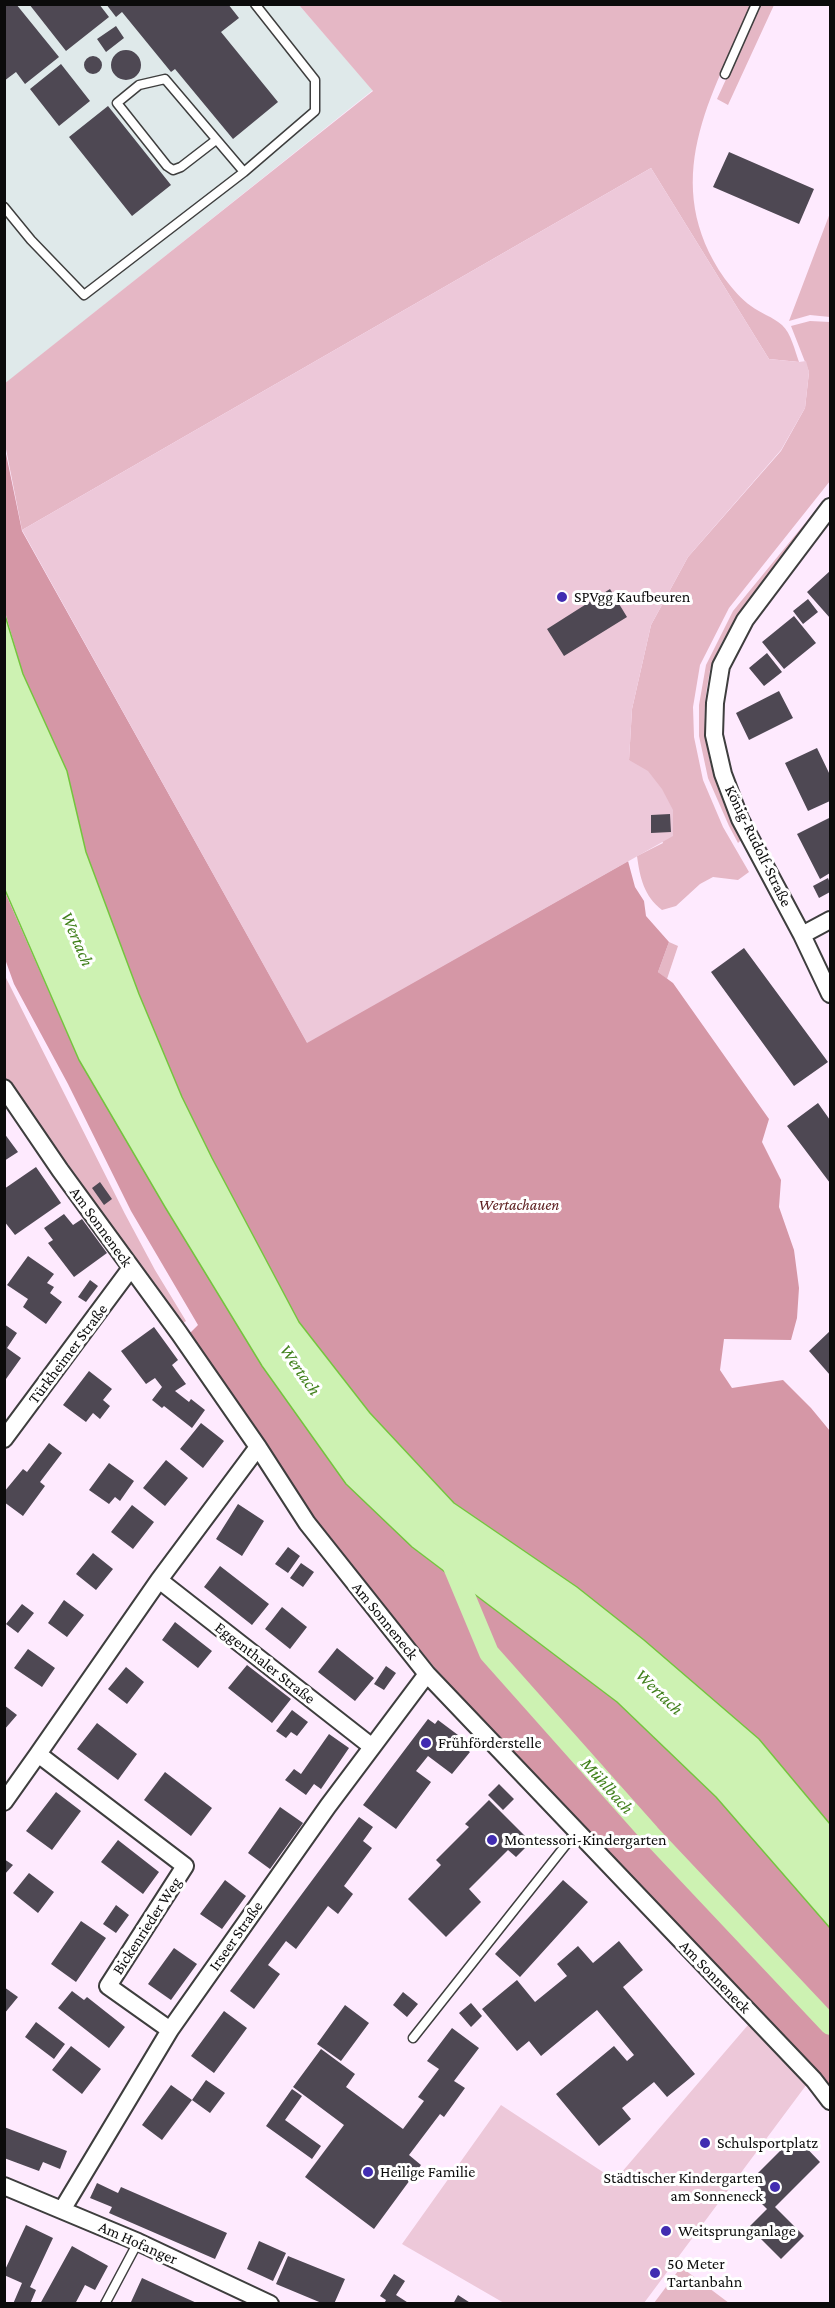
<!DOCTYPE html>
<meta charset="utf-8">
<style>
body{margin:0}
#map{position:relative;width:835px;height:2308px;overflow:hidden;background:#feeafe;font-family:"Crimson Pro",serif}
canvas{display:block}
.frame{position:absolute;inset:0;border:6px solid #0b0b0b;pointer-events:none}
</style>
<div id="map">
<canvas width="835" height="2308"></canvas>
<div class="frame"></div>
</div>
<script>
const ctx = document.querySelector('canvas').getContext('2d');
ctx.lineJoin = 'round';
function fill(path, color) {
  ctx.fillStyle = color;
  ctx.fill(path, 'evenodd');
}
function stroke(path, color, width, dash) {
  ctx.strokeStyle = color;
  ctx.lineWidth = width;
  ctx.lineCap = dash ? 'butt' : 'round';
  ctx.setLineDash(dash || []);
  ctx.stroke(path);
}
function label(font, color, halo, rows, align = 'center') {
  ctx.font = font + ' "Crimson Pro",serif';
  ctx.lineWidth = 6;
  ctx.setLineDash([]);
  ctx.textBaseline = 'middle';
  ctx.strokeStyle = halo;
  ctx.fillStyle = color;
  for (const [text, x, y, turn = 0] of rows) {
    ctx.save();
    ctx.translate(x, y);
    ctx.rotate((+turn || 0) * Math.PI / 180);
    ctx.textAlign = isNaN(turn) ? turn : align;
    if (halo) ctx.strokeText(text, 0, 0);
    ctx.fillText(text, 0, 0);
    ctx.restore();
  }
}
fill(new Path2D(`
 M5,5h294l74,85 -368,294z`), '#dfe9ea');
fill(new Path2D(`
 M299,5h454c-43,91 -95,178 -28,274 7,9 17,21 26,27 9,7 22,11 31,19 9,8 13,26 17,37l-30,-3 -118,-191 -629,362 -17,-86 -1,-60 369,-293z
 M760,5h14l-46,100 -11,-6z
 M830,213v104l-20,-2 -21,6z
 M810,321l20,1v159l-101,127 -29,57 -7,42 1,30 9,43 20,47 26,45 -11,8 -25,-3 -13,7 -24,22 -14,4c-18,-14 -22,-32 -25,-54l26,-13 -34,-83 3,-51 19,-84 37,-68 93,-106 24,-43 4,-36 -18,-46z
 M820,505l4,3c-40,49 -88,97 -112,156 -3,7 -3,15 -5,23 -9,56 9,104 34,153l-3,3 -9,-17 -21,-48 -9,-42v-31l7,-40 27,-54z
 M669,942l9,4 -11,33 -9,-7z
 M4,974l121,240 30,56 31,51 -8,6 -173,-246z
 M681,2267l48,36h-75z`), '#e5b7c5');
fill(new Path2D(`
 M4,444l18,87 285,511 321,-181 7,26 9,14 2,15 23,26 -11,30 15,11 96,136 -7,23 19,38 -2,27 15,43 5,38 -2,30 -6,22 -67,-1 -4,31 12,18 51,-8 28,28 19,23v393l-71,-85 -182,-152 -123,-84 -84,-90 -71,-91 -87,-164 -30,-61 -43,-103 -53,-142 -19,-81 -44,-97 -18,-62z
 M4,890l75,170 333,487 205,155 99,95 114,131v157l-249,-258 -146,-159 -122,-150 -124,-184 9,-9 -67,-114 -63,-127 -54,-100 -9,-25z`), '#d597a6');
fill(new Path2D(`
 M651,168l118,191 30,3 7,-1 3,11 -4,36 -24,42 -93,107 -37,68 -19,84 -3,51 19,11 14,18 11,21v26l-366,207 -285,-513z
 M748,2025l59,59 -163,219h-140l-102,-59 99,-139 114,75z`), '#edc8d9');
const water = new Path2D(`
 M4,612l19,62 44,97 19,81 53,142 43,103 30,61 87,164 71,91 84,90 123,84 67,53 115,99 71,85v104l-114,-131 -99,-95 -205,-155 -66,-63 -84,-118 -97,-159 -86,-147 -74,-170z`);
fill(water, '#cdf2b2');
stroke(water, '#74c43e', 1.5);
stroke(new Path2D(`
 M451,1562l38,91 161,181 180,191`), '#cdf2b2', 20);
fill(new Path2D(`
 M4,4h12l43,53 -34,27 -9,-12 -12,9z
 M29,4h70l10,13 -43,34z
 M106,4h122l11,14 -18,14 57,70 -45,37 -58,-70 -4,3 -49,-60 -6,5z
 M116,26l8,12 -18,14 -9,-13z
 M111 65a15 15 0 1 1 30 0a15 15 0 1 1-30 0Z
 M84 65a9 9 0 1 1 18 0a9 9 0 1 1-18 0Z
 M61,64l29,37 -31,25 -29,-37z
 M108,106l63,79 -39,31 -63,-79z
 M729,152l85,37 -15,35 -86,-37z
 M830,571v47l-23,-26z
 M610,589l17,28 -63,39 -17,-27z
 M808,599l10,13 -15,12 -10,-13z
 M794,616l22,27 -32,26 -22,-27z
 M767,653l15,19 -18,14 -15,-18z
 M779,691l14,27 -44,22 -13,-27z
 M817,748l13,27v26l-22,10 -23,-48z
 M670,814l1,18 -20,1v-18z
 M829,818l1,55 -10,6 -23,-45z
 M828,878l2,5v9l-11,6 -6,-12z
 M744,948l84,114 -34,24 -83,-114z
 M818,1103l12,17v63l-43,-57z
 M4,1133l14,19 -14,9z
 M36,1167l25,36 -46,32 -11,-14v-32z
 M100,1182l12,17 -8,6 -12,-17z
 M64,1214l9,11 9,-6 25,34 -33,24 -26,-34 5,-3 -9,-12z
 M28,1256l26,18 -7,9 7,4 -4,6 12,9 -16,22 -23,-17 5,-8 -21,-14z
 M90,1280l8,6 -12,16 -8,-5z
 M4,1324l13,9 -10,15 14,10 -15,21z
 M154,1327l24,33 -6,5 14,19 -11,7 14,11 2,-3 14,11 -13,18 -28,-22 -2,2 -10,-8 10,-13 -7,-9 -9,6 -25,-33z
 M830,1331v44l-21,-24z
 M89,1371l23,18 -9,11 7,6 -10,13 -7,-6 -7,9 -23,-17z
 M201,1423l23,18 -21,27 -23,-19z
 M49,1443l13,10 -22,29 5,4 -22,30 -19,-14v-10l19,-23 4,3z
 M166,1460l22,18 -23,28 -22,-18z
 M109,1463l25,18 -14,20 -5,-4 -6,7 -20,-14z
 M238,1504l26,17 -22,35 -26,-17z
 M132,1505l22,17 -21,27 -22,-17z
 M288,1547l12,9 -12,17 -13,-9z
 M93,1553l20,16 -17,21 -20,-16z
 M301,1563l13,9 -11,15 -13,-9z
 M220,1566l49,38 -17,21 -48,-38z
 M64,1600l20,15 -17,22 -19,-14z
 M22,1604l12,9 -16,20 -12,-9z
 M282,1607l25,20 -17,22 -25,-20z
 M175,1622l37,29 -14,17 -36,-28z
 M337,1648l37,30 -19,23 -37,-29z
 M28,1649l27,19 -13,19 -28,-19z
 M247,1665l44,34 -19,24 -44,-35z
 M386,1666l10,7 -12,17 -10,-6z
 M126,1667l18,15 -17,22 -19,-15z
 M4,1705l13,10 -13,15z
 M292,1710l16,12 -11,14 -6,-4 -5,6 -10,-7z
 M428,1719l7,5 3,-4 20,15 -4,5 16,12 -18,22 -24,-18 -12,15 15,11 -35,47 -33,-24z
 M97,1723l40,31 -19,26 -41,-31z
 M329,1734l20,14 -28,41 -7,-5 -8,11 -21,-15 9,-11 7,5z
 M165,1772l47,36 -21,28 -47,-36z
 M499,1784l15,15 -11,11 -15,-15z
 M56,1792l25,19 -29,39 -26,-19z
 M489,1800l42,42 -15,15 -8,-7 -39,39 12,13 -35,35 -38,-38 33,-34 -5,-5 33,-33 -4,-3z
 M280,1807l23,16 -33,46 -22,-16z
 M359,1817l14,10 -10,14 9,7 -28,38 9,8 -15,20 -10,-8 -32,43 -10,-8 -18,24 12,9 -26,35 -24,-18z
 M118,1840l41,32 -16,22 -42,-32z
 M4,1859l9,6 -9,10z
 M29,1873l25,19 -16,21 -25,-20z
 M225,1880l21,16 -24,33 -22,-15z
 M563,1880l25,22 -68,75 -25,-23z
 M116,1905l13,10 -13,18 -13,-9z
 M81,1921l25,17 -30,44 -25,-18z
 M619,1941l24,29 -20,17 72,87 -28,23 -13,-15 -32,26 9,11 -32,27 -43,-52 58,-48 13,15 7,-6 -37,-45 -56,46 -12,-15 -12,10 -35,-42 35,-29 18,22 32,-26 -10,-12 21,-18 15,17z
 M174,1948l23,16 -26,36 -23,-16z
 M4,1987l14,10 -14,17z
 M72,1991l12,9 3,-3 38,30 -16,21 -51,-40z
 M403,1992l15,12 -11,13 -14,-12z
 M471,2003l11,13 -11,11 -12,-14z
 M345,2005l24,18 -28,38 -24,-17z
 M224,2011l23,17 -33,45 -23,-17z
 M36,2022l29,22 -11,15 -29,-22z
 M452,2028l27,20 -25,33 11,7 -21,29 -4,-3 -31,41 12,10 -47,64 -69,-52 39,-52 -51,-38 28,-38 34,25 -9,13 57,42 21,-28 -6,-4 21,-28 -12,-8z
 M71,2046l30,23 -19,25 -30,-24z
 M206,2080l19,13 -15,20 -18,-13 -30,40 -20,-15 29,-40 21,15z
 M292,2089l10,7 -17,24 36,26 -9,13 -46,-33z
 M4,2127l63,24 -7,18 -17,-7 -4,9 -35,-13z
 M795,2136l25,26 -45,45 29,29 -23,23 -32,-32 18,-18 -16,-16 14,-13 -7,-7z
 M97,2183l21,10 3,-6 106,46 -12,26 -106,-46 3,-6 -22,-9z
 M26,2225l27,13 -23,49 6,3 -6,14h-17l9,-21 -18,-8v-3z
 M259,2241l27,12 -13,28 -26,-12z
 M72,2246l36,20 -13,24 -10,-5 -10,19h-35z
 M288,2256l57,23 -11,25h-10l-48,-20z
 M394,2274l11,7 -9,14 14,9h-26l2,-4 -6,-4z
 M142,2278l28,13 29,13 -68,-2z
 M458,2295l14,9h-19z`), '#4e4853');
const service = new Path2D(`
 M725,74l31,-70
 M216,140l-35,27 -8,3 -6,-4 -50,-63 22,-18 26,-6 79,93
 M4,207l27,33 53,55 160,-123 71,-61v-31l-60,-76
 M413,2038l163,-206
 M105,2304l33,-62`);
const minor = new Path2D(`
 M830,507l-85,113 -24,46 -6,37 -1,32 9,39 17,45 62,116 28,59
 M802,935l28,-15
 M4,1088l56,82 119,163 79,114 49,76 120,151 387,406 16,21
 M4,1439l127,-171
 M159,1580l212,166
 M4,1802l34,-48
 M170,2030l-62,-44 77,-120 -147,-112 121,-174 99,-133
 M4,2186l134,56 132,62
 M62,2210l108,-180 158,-224 99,-132`);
stroke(service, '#3e3e3e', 11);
stroke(minor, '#3e3e3e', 20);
stroke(service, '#fff', 8);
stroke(minor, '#fff', 16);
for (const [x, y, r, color] of [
 [562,597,6,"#412cb1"],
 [426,1743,6,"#412cb1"],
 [492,1840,6,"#412cb1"],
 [705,2143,6,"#412cb1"],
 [368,2172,6,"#412cb1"],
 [775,2187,6,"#412cb1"],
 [666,2231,6,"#412cb1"],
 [655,2273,6,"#412cb1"]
]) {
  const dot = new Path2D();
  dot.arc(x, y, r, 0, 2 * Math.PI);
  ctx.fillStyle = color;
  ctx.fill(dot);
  stroke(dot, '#fff', 2);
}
label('16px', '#0b0b0b', '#fff', [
 ["SPVgg Kaufbeuren",574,597],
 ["Frühförderstelle",438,1743],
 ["Montessori-Kindergarten",504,1840],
 ["Schulsportplatz",717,2143],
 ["Heilige Familie",380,2172],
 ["Städtischer Kindergarten",763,2178,"right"],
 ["am Sonneneck",763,2196,"right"],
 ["Weitsprunganlage",678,2231],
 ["50 Meter",667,2264],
 ["Tartanbahn",667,2282]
], 'left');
label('16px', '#0b0b0b', '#fff', [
 ["König-Rudolf-Straße",758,846,64],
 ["Am Sonneneck",101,1227,54],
 ["Türkheimer Straße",68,1354,-53],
 ["Am Sonneneck",385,1621,51],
 ["Eggenthaler Straße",265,1663,38],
 ["Bickenrieder Weg",147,1926,-57],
 ["Irseer Straße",236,1936,-55],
 ["Am Sonneneck",715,1977,46],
 ["Am Hofanger",138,2243,24]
]);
label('italic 16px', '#5e2021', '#fff', [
 ["Wertachauen",519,1205]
]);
label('italic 18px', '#40801b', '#fff', [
 ["Wertach",77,939,67],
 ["Wertach",300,1370,55],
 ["Wertach",659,1692,44],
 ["Mühlbach",607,1786,48]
]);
</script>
